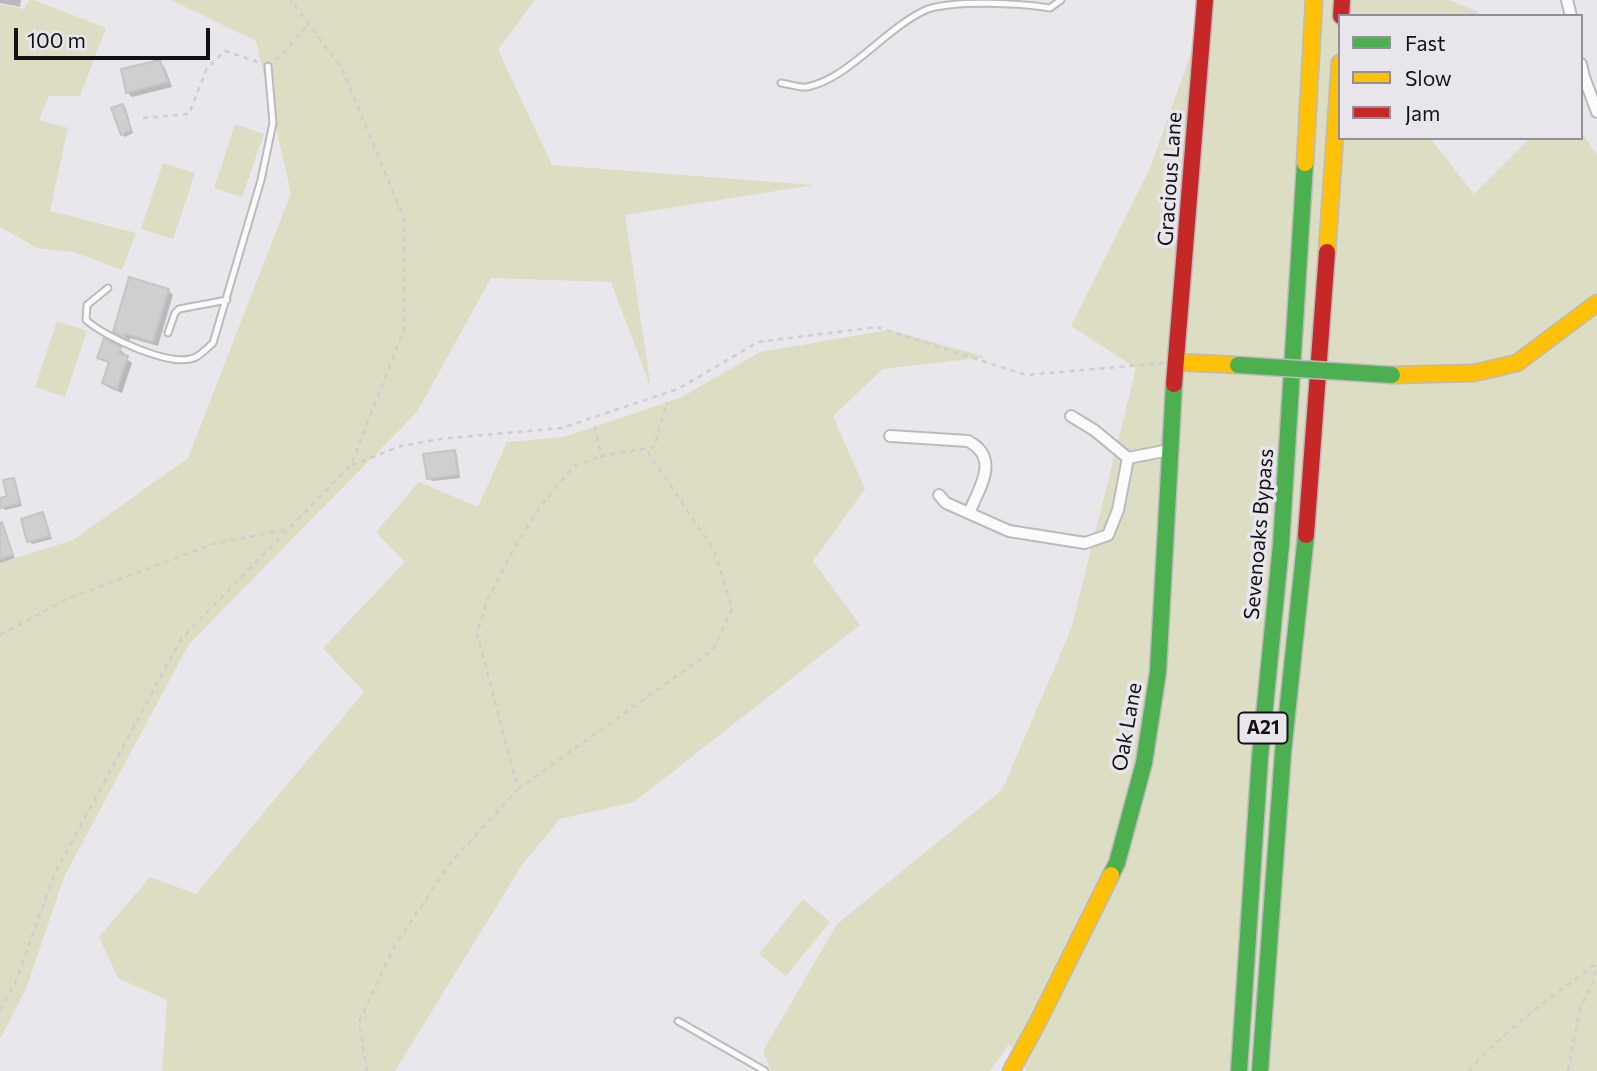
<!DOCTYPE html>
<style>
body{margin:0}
#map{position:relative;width:1597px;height:1071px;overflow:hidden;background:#e9e7eb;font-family:Commissioner,sans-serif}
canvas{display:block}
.legend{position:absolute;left:1338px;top:14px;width:245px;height:126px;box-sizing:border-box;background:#e8e5ed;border:2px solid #929096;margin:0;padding:9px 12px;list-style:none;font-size:21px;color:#121114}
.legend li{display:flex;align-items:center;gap:14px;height:35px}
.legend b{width:35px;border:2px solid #929096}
.scale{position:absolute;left:14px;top:28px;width:196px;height:32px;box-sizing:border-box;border:4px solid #121114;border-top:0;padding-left:9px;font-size:21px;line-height:24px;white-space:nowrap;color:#121114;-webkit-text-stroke:5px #e8e5ed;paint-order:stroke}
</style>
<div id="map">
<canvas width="1597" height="1071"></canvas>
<ul class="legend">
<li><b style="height:9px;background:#4caf50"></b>Fast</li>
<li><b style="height:9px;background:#ffc107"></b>Slow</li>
<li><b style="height:9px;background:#c62828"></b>Jam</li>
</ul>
<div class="scale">100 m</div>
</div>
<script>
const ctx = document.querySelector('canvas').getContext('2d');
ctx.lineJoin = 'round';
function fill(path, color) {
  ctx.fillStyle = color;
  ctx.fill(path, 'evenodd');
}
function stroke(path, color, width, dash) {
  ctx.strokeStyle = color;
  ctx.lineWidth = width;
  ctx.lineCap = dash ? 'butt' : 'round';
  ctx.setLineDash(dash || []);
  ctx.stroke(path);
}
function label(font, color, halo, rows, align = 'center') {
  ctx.font = font + ' Commissioner,sans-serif';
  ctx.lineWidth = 7;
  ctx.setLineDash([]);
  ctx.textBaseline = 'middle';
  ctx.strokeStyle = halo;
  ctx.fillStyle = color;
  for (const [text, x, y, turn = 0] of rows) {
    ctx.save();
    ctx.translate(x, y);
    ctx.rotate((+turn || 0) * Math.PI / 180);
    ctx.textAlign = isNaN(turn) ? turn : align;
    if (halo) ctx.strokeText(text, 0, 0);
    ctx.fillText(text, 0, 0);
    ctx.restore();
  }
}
fill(new Path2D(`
 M29,0h5l72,28 -26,68h-31l-10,24 29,8 -18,83 86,22 -14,37 -48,-18 -37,-4 -37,-21v-223l24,5z
 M171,0h364l-37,50 54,115 262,20 -189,30 26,173 -40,-106 -120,-4 -74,134 -228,232 -125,233 -38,112 -26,50v-476l73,-23 115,-82 103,-265 -35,-152z
 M1210,0h239l29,12v4h-138v122h90l44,56 56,-56h51v-7l16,24v916h-570l-18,-27 -19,27h-219l-8,-20 74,-127 165,-134 69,-161 65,-261 -65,-42 79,-158z
 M235,124l29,10 -22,63 -28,-9z
 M163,163l32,10 -22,66 -32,-10z
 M57,321l30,10 -22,66 -30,-10z
 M889,330l98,27 -104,12 -50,47 32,73 -52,72 47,64 -226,177 -74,17 -38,46 -127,206h-233l5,-71 -49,-22 -19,-41 51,-60 46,17 168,-202 -41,-44 82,-86 -29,-30 43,-50 59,25 29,-65 57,-5 116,-39 80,-46z
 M803,899l27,23 -44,54 -27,-22z`), '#dcddc3');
fill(new Path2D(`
 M0,0h21l-1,7 -20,-4z
 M160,62l5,6 7,19 -40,10 -5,-5z
 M123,106l3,3 7,24 -8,4 -3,-3z
 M168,290l5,5 -15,51 -28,-8 -1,3 -14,-10z
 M120,349l5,5 -1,3 8,6 -10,30 -13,-5 -5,-5 6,-19 -11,-7z
 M454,452l3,3 3,23 -28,3 -4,-3z
 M13,480l3,3 6,23 -17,4 -3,-3 7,-9z
 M42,514l3,3 7,22 -20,5 -3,-3z
 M7,542l8,16 -15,5v-18z`), '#0003');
const building = new Path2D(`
 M160,60l8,22 -42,11 -5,-24z
 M123,104l8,26 -10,5 -10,-27z
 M129,277l40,12 -16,53 -28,-8 -1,3 -11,-5z
 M104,338l17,9 -2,6 9,3 -11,33 -15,-6 7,-21 -12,-4z
 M455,450l3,25 -31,4 -4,-25z
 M14,478l6,25 -20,5v-10l7,-2 -4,-16z
 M43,512l7,24 -23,6 -6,-23z
 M2,522l11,33 -13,4v-36z`);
fill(building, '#d0cecf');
stroke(building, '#c6c4c5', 2);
const lane = new Path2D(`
 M781,83c8,1 19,5 26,4 42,-8 80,-61 121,-78 29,-9 91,-6 122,-1l11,-8
 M108,288l-21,17 -1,15c19,17 86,49 110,37 6,-3 12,-10 17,-14l48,-163 12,-57 -5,-57
 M168,333l7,-20 4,-4 48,-9
 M678,1021l87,50`);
const street = new Path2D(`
 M1567,0l4,16
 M1581,64l3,13 13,35
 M1071,416l23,14 34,28
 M890,436l78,5c33,17 11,47 1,72
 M939,495l7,8 63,28 76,12 23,-8 10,-25 10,-52 41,-8`);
const fast = new Path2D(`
 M1111,875l6,-12 27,-100 14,-91 16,-288
 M1239,1071l21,-314 21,-212 24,-382
 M1260,1071l23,-319 23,-217`);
const slow = new Path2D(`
 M1305,163l9,-163
 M1327,252l13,-189
 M1176,362l62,3
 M1392,375l82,-2 43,-10 80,-60
 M1011,1071l27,-49 73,-147`);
const jam = new Path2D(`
 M1341,16l1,-16
 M1174,384l31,-384
 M1306,535l21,-283`);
stroke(lane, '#bbbabd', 9);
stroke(street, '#bbbabd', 14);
stroke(fast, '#bbbabd', 19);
stroke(slow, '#bbbabd', 19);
stroke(jam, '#bbbabd', 19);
stroke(new Path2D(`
 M275,60l9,-7 24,-29
 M143,118l46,-4 18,-46 18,-17 36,12
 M595,426l6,30 53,-9 13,-45
 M352,465l49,-19 39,-7 122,-11 116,-39 80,-47 119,-15 149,48 137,-12
 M0,635l67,-36 146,-55 75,-15
 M518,789l195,-139 19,-41 -18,-59 -69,-102
 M0,1010l16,-29 38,-106 127,-236 170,-174 53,-136v-111l-62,-149 -51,-69
 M367,1071l-8,-49 36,-77 56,-83 67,-73 -41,-156 10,-33 29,-55 27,-42 31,-37 27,-10
 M1469,1071c36,-42 84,-75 128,-108
 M1568,1071l12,-63 14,-27 1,-16`), '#cfced0', 2.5, [5, 5]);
stroke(lane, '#fcfbfc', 5);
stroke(street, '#fcfbfc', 10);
stroke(fast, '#4caf50', 16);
stroke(slow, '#ffc107', 16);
stroke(jam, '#c62828', 16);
const fastBridge = new Path2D(`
 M1238,365l154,10`);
stroke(fastBridge, '#bbbabd', 19, []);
stroke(fastBridge, '#4caf50', 16);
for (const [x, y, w] of [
 [1263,728,49]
]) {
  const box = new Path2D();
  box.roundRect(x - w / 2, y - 15.5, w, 31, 5);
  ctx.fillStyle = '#e8e5ed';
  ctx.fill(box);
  stroke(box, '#121114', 2);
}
label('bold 19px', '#121114', null, [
 ["A21",1263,728]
]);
label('21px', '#121114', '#e8e5ed', [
 ["Gracious Lane",1170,179,-86],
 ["Sevenoaks Bypass",1259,534,-85],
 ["Oak Lane",1127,727,-80]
]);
</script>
